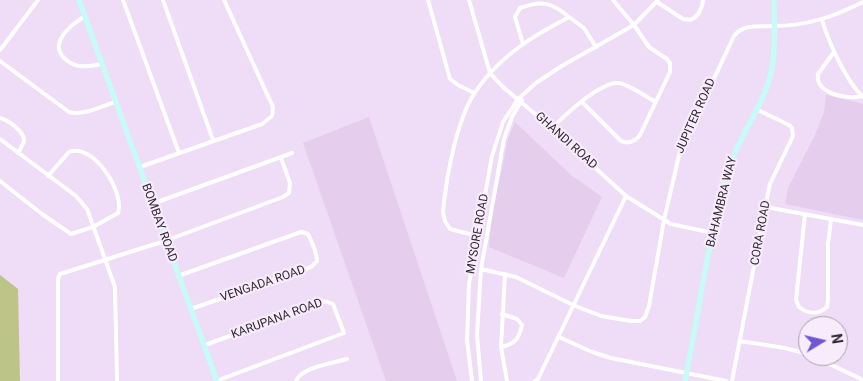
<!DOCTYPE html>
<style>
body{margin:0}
#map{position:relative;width:863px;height:381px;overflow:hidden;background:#efdcf6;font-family:Roboto,sans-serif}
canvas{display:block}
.north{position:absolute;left:798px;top:316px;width:50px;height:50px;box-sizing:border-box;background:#f8ecfc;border:1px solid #a89eac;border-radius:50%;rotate:81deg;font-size:14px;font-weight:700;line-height:20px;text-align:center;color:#312a34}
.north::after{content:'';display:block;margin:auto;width:18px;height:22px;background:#6d58d1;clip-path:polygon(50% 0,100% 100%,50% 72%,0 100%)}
</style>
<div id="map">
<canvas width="863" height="381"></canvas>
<div class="north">N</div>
</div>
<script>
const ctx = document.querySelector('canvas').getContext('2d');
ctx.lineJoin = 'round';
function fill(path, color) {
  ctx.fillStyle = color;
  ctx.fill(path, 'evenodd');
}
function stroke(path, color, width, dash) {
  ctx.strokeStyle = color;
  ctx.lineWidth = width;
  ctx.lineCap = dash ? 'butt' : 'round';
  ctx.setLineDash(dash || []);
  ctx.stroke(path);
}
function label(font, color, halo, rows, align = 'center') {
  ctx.font = font + ' Roboto,sans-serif';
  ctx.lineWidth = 4.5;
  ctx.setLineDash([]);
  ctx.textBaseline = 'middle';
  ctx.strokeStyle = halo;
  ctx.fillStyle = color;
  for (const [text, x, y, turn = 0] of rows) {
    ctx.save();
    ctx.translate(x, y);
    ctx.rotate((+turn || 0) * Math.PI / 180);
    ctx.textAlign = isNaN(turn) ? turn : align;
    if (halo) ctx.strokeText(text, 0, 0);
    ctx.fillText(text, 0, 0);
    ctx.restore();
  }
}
fill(new Path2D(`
 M826,95l37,9v116l-78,-16 3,-16 27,-53 9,-23z
 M369,117l88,264h-71l-83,-238z
 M515,122l56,53 31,22 -38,81 -75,-31 3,-31 16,-77z`), '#e5cded');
fill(new Path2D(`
 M0,275l18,14 2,92h-20z`), '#bdc487');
stroke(new Path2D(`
 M123,0l56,153
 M163,0l50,140
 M428,0l22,79 8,6 16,8
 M469,0l21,73 13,14 49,41 74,68 45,28 42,9
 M657,2l26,17 7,1c9,-3 12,-12 13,-20
 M85,16c-9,6 -21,14 -25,25 -5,12 8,23 19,25 7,1 16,-1 23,-2
 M822,20c7,23 24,61 41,77
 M523,44l-8,-27 5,-9c22,-8 31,-6 49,9
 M0,50l38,-50
 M834,52l-16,22c-3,20 30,26 44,22
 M0,61l69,51c14,4 33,-6 46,-10
 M582,102l39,39c8,4 14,0 19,-6l30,-63v-9l-3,-4 -18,-12 -15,-22 -21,-25
 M0,118c8,2 25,14 24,23 -1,4 -4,8 -6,12
 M552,128c13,-13 48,-46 66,-45 11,1 28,14 38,19
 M0,139l76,57 11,13 28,78 2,94
 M140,167l122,-43 10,-8 1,-9 -49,-107
 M0,181l42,33 29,20 22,-7 25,-14c7,-21 -25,-71 -49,-61l-21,24
 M152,204l140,-51
 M766,207l97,18
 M805,214l-9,86 3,7c9,7 19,8 28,0l1,-7v-56l3,-25
 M477,236l-27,-7 -5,-8 -2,-9c3,-33 13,-90 31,-118 12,-19 30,-36 48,-49 15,-11 31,-19 47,-28l15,11 12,19
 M481,269l35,8 57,28 28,11 30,5h9l5,-4 4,-11 15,-86 16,-69 54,-115c10,-13 25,-9 39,-10 34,0 60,-9 90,-24
 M505,274l-4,73 6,34
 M178,276l123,-44 7,2c4,8 9,18 9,27l-6,6 -120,42
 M559,337l33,15 19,6 115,23
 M740,341l45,7 23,6
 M205,345l120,-44 8,3 11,29 -128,48
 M501,347c14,-3 18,-8 21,-22l-5,-6 -15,-5
 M813,356l50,24
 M58,381v-102l2,-5 105,-33 118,-44 6,-4 1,-10 -9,-25
 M296,381c5,-14 38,-18 51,-22
 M472,381l-5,-41 2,-56 23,-128 11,-34 15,-23 18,-16 24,-16 74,-42 24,-25
 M481,381l-4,-46 4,-66 23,-130 8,-22 10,-17
 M535,381l3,-2 88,-183
 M732,381l36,-188 2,-9 23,-48 -1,-8 -3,-3 -33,-16`), '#fff', 4);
stroke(new Path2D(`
 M79,0l138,381
 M685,381c14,-69 23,-141 42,-208 11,-37 38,-67 45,-105 4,-19 2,-48 2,-68`), '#c8faf6', 5.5);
label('12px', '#312a34', '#f8ecfc', [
 ["JUPITER ROAD",696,116,-66],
 ["GHANDI ROAD",566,141,42],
 ["BAHAMBRA WAY",722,202,-76],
 ["BOMBAY ROAD",159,223,70],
 ["CORA ROAD",761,233,-80],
 ["MYSORE ROAD",478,234,-80],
 ["VENGADA ROAD",263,284,-19],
 ["KARUPANA ROAD",277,319,-20]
]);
</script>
